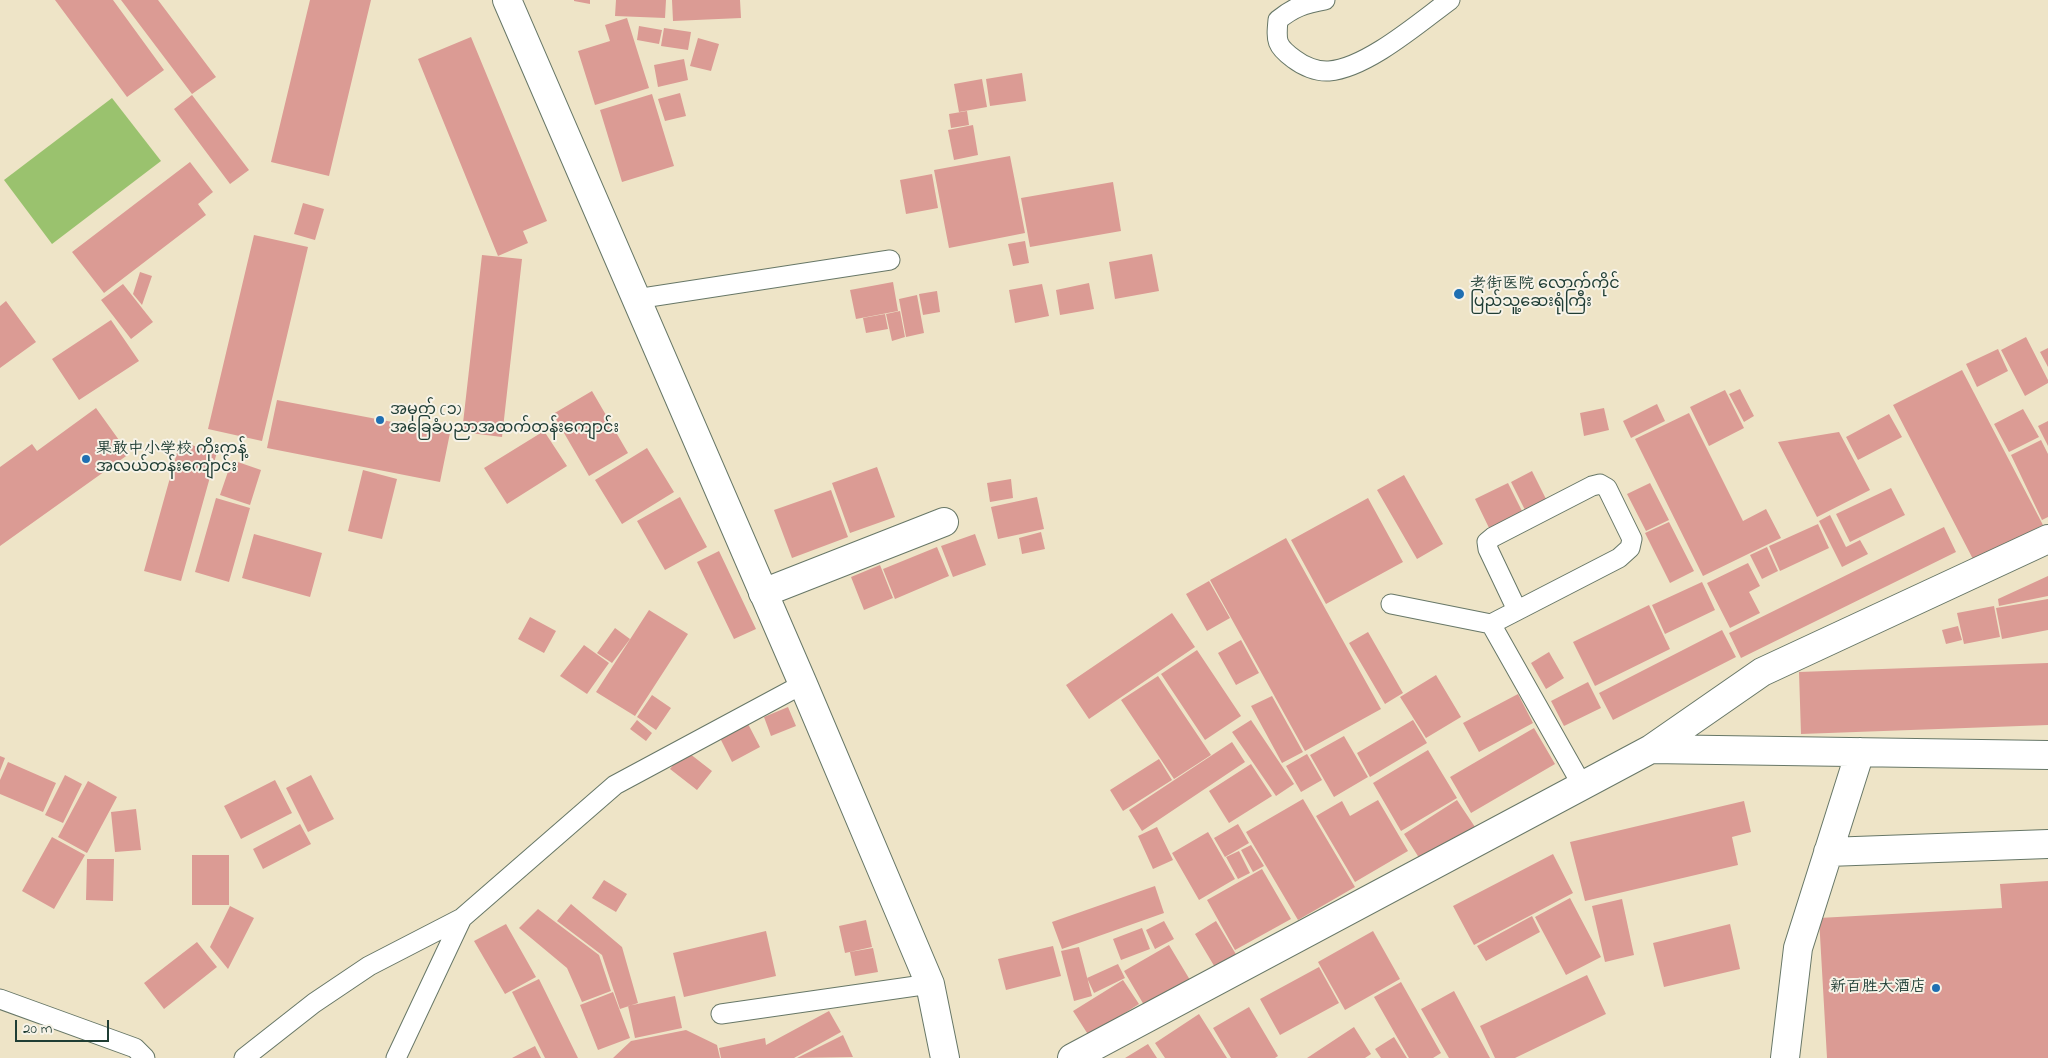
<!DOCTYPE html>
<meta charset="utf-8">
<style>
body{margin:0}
#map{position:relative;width:2048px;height:1058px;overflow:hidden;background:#eee4c7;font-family:"Indie Flower",sans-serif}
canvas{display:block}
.scale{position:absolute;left:15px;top:1020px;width:94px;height:22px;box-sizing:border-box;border:2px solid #1f3d34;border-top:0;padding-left:6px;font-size:15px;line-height:18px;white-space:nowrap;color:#1f3d34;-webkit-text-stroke:4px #f7f3e8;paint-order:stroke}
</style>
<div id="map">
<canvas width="2048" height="1058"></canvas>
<div class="scale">20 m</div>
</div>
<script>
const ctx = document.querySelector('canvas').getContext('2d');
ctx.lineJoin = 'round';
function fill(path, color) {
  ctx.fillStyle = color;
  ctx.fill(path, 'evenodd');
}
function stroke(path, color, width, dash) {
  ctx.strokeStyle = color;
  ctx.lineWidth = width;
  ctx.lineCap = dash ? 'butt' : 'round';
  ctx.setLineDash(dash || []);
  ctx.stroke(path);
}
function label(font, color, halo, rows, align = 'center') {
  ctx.font = font + ' "Indie Flower","LXGW WenKai TC","Noto Sans Myanmar",sans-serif';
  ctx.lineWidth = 4;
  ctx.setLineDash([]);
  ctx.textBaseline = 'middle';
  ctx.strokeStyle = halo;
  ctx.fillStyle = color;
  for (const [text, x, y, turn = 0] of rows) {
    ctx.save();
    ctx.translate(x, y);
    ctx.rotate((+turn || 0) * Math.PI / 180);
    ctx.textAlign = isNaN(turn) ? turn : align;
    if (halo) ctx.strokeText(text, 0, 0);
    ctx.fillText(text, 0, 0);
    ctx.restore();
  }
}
fill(new Path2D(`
 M112,98l49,63 -109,83 -48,-64z`), '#9ac26e');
fill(new Path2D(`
 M55,0h58l51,70 -37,27z
 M121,0h37l58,77 -24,17z
 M310,0h61l-42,176 -58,-14z
 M574,0h16v4l-16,-3z
 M616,0h50l-1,18 -50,-2z
 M672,0h68l1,18 -68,3z
 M627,18l22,70 -54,17 -17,-54 32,-10 -5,-16z
 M639,26l23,4 -3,14 -22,-4z
 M664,28l27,4 -3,18 -27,-4z
 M471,37l76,184 -24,10 5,12 -30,13 -80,-197z
 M698,38l21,6 -8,27 -21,-5z
 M684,59l4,21 -30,7 -4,-22z
 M1022,73l4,28 -36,5 -4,-27z
 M982,79l5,28 -28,5 -5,-28z
 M680,93l6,23 -21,5 -7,-22z
 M652,94l22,72 -52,16 -22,-72z
 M192,95l57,75 -19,14 -56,-75z
 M967,111l2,14 -18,3 -2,-14z
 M973,125l5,30 -24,5 -6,-30z
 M1010,156l15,77 -76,15 -15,-78z
 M190,162l23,30 -15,12 8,11 -102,78 -32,-41z
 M932,174l6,34 -32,6 -6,-34z
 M1113,182l8,49 -91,16 -9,-49z
 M303,203l21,6 -9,31 -21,-6z
 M254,235l54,12 -46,194 -54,-12z
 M1025,241l4,22 -16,3 -5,-22z
 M1152,254l7,37 -44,8 -6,-37z
 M482,255l40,4 -20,178 -40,-5z
 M140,272l12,4 -10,29 -9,-11z
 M893,282l5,29 -42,8 -6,-29z
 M1089,283l5,26 -34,6 -4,-25z
 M123,284l30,38 -22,17 -30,-39z
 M1042,284l7,32 -34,7 -6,-33z
 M937,291l3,21 -17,3 -4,-21z
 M917,295l7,38 -18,4 -7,-38z
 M6,301l30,41 -36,26v-62z
 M900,311l5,26 -13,4 -6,-27z
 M885,314l3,15 -22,4 -3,-15z
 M111,320l28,41 -60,39 -27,-41z
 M2026,337l22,43v3l-23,13 -24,-46z
 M2048,348v19l-8,-15z
 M1998,349l10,22 -31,16 -11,-23z
 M1962,370l81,155 -69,36 -81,-156z
 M1740,389l14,27 -10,6 -15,-28z
 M1725,390l19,38 -35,18 -19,-39z
 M592,391l36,62 -39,23 -36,-62z
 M277,400l173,33 -10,49 -173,-34z
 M1657,404l8,17 -34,17 -8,-17z
 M96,408l33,46 -129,92v-79l32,-23 5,7z
 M1604,408l5,22 -25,6 -4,-23z
 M2023,409l16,28 -30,15 -15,-28z
 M1689,413l54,108 23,-12 15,29 -78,38 -68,-137z
 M1889,414l13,23 -44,23 -12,-23z
 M2048,421v25l-10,-20z
 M544,431l23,35 -60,38 -23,-36z
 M1839,432l31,58 -53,27 -39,-75z
 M2041,440l7,14v63l-6,3 -31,-65z
 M180,442l37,10 -36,129 -37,-10z
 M647,448l27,44 -52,32 -27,-44z
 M232,460l29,10 -11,35 -30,-10z
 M877,467l18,50 -45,16 -18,-50z
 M363,470l34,9 -15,60 -34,-8z
 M1532,471l17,34 -21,11 -17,-34z
 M1404,475l39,69 -26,15 -40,-69z
 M1011,479l2,19 -23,4 -3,-19z
 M1508,483l16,32 -33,17 -16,-33z
 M1650,483l19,37 -23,11 -19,-37z
 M1891,488l14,27 -55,27 -14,-28z
 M831,490l17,47 -56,21 -18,-48z
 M680,497l27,50 -42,23 -28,-49z
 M1037,497l7,32 -46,10 -7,-32z
 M216,498l34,10 -21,74 -34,-10z
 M1368,498l35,64 -77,42 -35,-64z
 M1830,515l16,32 14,-7 8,14 -26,13 -23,-46z
 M1669,522l25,49 -24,12 -25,-50z
 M1818,524l11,24 -49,23 -11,-25z
 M1944,527l12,25 -215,106 -12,-25z
 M1041,532l4,17 -23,5 -3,-16z
 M254,534l68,19 -12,44 -68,-19z
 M975,534l11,31 -33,12 -12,-31z
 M1286,538l95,171 -76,42 -95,-171z
 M937,547l12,29 -54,23 -12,-30z
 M1767,547l11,24 -16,8 -12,-24z
 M719,551l37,78 -22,10 -37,-77z
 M1748,563l12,23 -11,6 11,21 -30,15 -23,-45z
 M880,565l13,33 -29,12 -13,-33z
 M2048,576v20l-49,10 -1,-7z
 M1209,581l21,37 -23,13 -21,-37z
 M1702,582l13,28 -50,24 -13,-29z
 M2048,599v31l-46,9 -6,-31z
 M1649,605l21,44 -75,37 -22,-44z
 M1994,606l6,31 -36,7 -7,-31z
 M649,610l39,24 -53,82 -39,-24z
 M1172,613l23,34 -106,72 -23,-34z
 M530,617l26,14 -12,22 -26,-14z
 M1958,626l4,14 -16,4 -4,-14z
 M615,628l15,11 -18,24 -15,-10z
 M1722,630l14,27 -123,63 -14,-27z
 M1368,632l35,61 -18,11 -36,-61z
 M1241,640l18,33 -23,12 -18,-32z
 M584,645l25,18 -22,31 -27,-18z
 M1197,650l44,66 -36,24 -44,-66z
 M1549,652l15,26 -18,11 -15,-26z
 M2048,663v62l-247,9 -2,-62z
 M1436,675l25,42 -35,21 -26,-41z
 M1158,676l53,79 -37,24 -53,-79z
 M1588,682l13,26 -37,18 -13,-25z
 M1518,694l15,29 -54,29 -16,-29z
 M652,695l19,13 -15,22 -19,-13z
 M1272,696l31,56 -21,11 -31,-57z
 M788,707l8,19 -25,10 -7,-19z
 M637,720l15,13 -6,8 -16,-12z
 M1251,720l43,64 -18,12 -44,-64z
 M1413,720l14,23 -57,34 -13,-24z
 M747,722l13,25 -28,15 -13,-26z
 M1534,728l21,36 -84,49 -21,-36z
 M1344,736l24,41 -34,20 -24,-42z
 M1232,742l13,20 -103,69 -13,-21z
 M685,750l27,21 -15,19 -27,-21z
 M1428,750l29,48 -56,33 -28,-48z
 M1307,754l15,26 -21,12 -15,-26z
 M0,756l5,2 -5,13z
 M1159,759l13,21 -49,31 -13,-21z
 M8,762l48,21 -13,29 -43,-18v-14z
 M1251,764l21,32 -43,27 -20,-32z
 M65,775l17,9 -19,39 -18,-8z
 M311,775l23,44 -26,13 -22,-44z
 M275,780l17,33 -51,26 -17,-33z
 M88,781l29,16 -30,56 -29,-16z
 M1303,799l52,88 -57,33 -52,-88z
 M1378,800l30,51 -53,31 -39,-66 26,-15 8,15z
 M1457,800l20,30 -54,34 -19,-30z
 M1744,801l7,31 -19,5 6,28 -153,36 -15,-59z
 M136,809l5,41 -26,2 -4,-40z
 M300,824l11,20 -48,25 -10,-20z
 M1238,824l11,19 -24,14 -11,-19z
 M1157,827l16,33 -20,9 -15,-33z
 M1208,832l27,47 -36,21 -27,-47z
 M52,837l33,18 -31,54 -32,-18z
 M1251,845l13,21 -11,6 -12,-22z
 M1239,851l11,22 -12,6 -12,-22z
 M1553,854l20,39 -99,52 -21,-39z
 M192,855h37v50h-37z
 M87,859h27l-1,42 -27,-1z
 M1262,869l29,50 -56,31 -28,-50z
 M604,880l23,14 -11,18 -24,-14z
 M2048,881v177h-221l-8,-140 183,-10 -2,-24z
 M1155,886l9,27 -102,36 -10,-27z
 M1570,898l31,59 -35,18 -31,-58z
 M1622,899l12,56 -29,7 -13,-56z
 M571,904l51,43 16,56 -18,6 -18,-54 -45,-34z
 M230,906l24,12 -26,51 -18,-22z
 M538,909l61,46 12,36 -29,11 -15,-34 -48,-40z
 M1532,916l8,16 -54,29 -9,-15z
 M866,920l6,27 -27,6 -6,-27z
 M1164,921l10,18 -19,10 -9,-19z
 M1216,921l21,35 -21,13 -21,-35z
 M506,924l30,53 -31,17 -31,-53z
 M1730,924l10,45 -76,18 -11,-44z
 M1142,928l8,21 -29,11 -8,-21z
 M766,931l10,45 -92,21 -11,-44z
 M1373,931l27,48 -55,31 -27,-48z
 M197,942l20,25 -53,42 -20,-26z
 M1169,945l21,35 -46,25 -20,-34z
 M1053,946l8,30 -55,14 -8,-31z
 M1079,947l13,49 -18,5 -13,-50z
 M873,948l5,24 -23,4 -5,-24z
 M1118,964l7,14 -31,15 -7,-15z
 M1319,967l20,36 -59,32 -20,-36z
 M1587,975l19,39 -91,44h-20l-15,-32z
 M539,979l39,79h-33l-33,-66z
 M1123,980l16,24 -50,32 -16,-25z
 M1401,982l40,71 -8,5h-24l-35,-61z
 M1454,991l36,67h-41l-28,-49z
 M613,992l17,46 -32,12 -18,-45z
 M675,996l7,32 -47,10 -7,-32z
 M1249,1007l29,49 -3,2h-44l-18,-30z
 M829,1011l12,21 -47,26h-73l-2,-10 46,-10 1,7z
 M1199,1014l28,44h-62l-10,-15z
 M1354,1027l17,27 -6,4h-58z
 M686,1030l31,15 3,13h-107l18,-17z
 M843,1035l10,22 -56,1z
 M1394,1037l13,21h-26l-6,-9z
 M1148,1044l9,14h-32z
 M535,1046l6,12h-29z`), '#db9b94');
const service = new Path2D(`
 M1325,0c-21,4 -31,7 -47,20 -2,21 -2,26 16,39 9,7 23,13 35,12 38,-3 91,-49 121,-71
 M636,299l254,-39
 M1391,604l100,20 128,-66 11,-10 2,-9 -25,-51 -7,-4 -8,2 -99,51 -6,5 1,7 29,61
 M1491,624l91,161
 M0,999l135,49 10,10
 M721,1014l209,-30
 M244,1058l70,-55 55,-37 93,-48
 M396,1058l66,-140 153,-133 188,-101`);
const minor = new Path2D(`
 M763,593l181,-71
 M1651,749l397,6
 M1828,852l220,-8
 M1072,1058l579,-309 111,-77 286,-133
 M1785,1058l13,-110 62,-196`);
const tertiary = new Path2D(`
 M507,0l296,684 127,300 15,74`);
stroke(service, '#677767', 21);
stroke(minor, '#677767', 30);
stroke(tertiary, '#677767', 30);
stroke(service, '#fff', 19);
stroke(minor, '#fff', 28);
stroke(tertiary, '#fff', 28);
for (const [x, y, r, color] of [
 [1459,294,6,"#1f6fb2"],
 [380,420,5,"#1f6fb2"],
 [86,459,5,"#1f6fb2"],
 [1936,988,5,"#1f6fb2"]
]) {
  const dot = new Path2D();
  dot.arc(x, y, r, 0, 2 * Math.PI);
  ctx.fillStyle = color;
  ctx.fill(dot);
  stroke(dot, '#f7f3e8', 2);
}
label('16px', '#1f3d34', '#f7f3e8', [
 ["老街医院 လောက်ကိုင်",1470,285],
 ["ပြည်သူ့ဆေးရုံကြီး",1470,303],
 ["အမှတ် (၁)",390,411],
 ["အခြေခံပညာအထက်တန်းကျောင်း",390,429],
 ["果敢中小学校 ကိုးကန့်",96,450],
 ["အလယ်တန်းကျောင်း",96,468],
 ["新百胜大酒店",1926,988,"right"]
], 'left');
</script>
